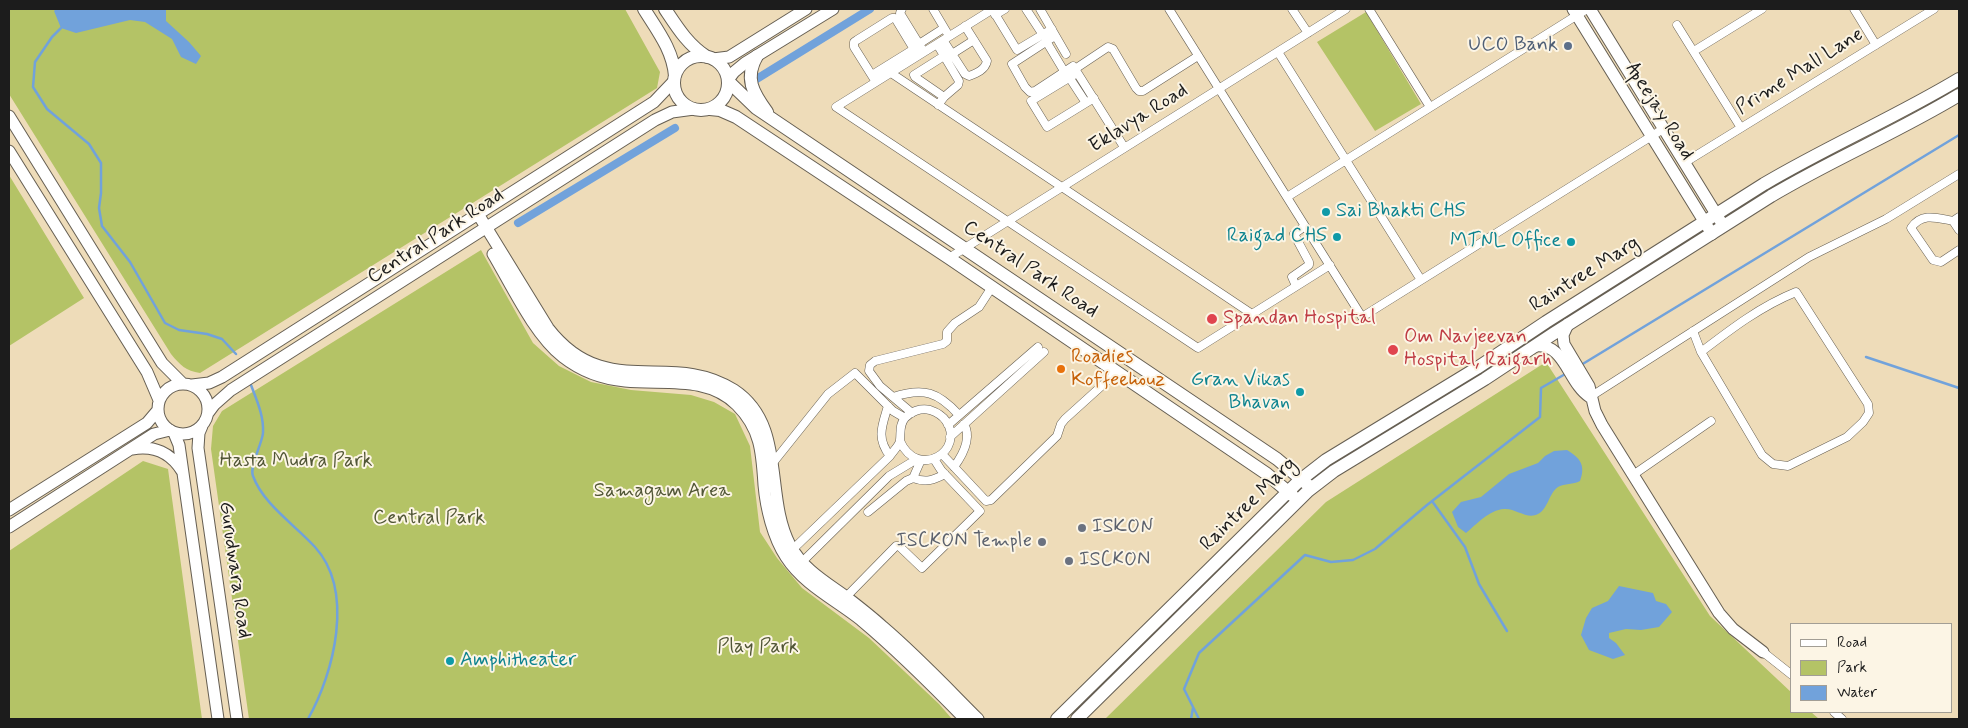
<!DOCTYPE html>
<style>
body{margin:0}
#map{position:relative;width:1968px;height:728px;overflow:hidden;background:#eedcb9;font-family:Mynerve,sans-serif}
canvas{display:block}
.frame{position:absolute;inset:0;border:10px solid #1c1c1c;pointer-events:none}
.legend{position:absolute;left:1790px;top:623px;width:162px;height:90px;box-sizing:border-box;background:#fcf5e5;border:1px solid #a29e95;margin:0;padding:6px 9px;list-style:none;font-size:15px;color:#1c1c1c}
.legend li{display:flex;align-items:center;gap:10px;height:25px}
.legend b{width:25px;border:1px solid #a29e95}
</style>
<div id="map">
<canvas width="1968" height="728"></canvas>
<div class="frame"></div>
<ul class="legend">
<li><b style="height:6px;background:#fff"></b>Road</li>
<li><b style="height:14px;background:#b4c366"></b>Park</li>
<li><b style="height:14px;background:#71a2db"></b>Water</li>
</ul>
</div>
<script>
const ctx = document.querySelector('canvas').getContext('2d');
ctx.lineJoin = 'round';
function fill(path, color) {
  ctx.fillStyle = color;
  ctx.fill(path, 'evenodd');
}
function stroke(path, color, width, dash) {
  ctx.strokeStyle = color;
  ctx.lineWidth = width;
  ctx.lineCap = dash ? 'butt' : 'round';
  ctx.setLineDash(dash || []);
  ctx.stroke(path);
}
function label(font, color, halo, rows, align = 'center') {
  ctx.font = font + ' Mynerve,sans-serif';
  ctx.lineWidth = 4;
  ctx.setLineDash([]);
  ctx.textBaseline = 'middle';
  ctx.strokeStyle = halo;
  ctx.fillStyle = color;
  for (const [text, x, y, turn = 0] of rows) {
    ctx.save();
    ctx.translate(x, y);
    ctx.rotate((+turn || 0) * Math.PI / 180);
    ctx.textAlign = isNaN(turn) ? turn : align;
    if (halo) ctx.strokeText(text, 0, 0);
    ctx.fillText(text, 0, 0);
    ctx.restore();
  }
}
fill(new Path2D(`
 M9,9h616l35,63 -3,16 -457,285c-14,-2 -20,-8 -29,-19l-162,-260z
 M1366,12l55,92 -46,27 -58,-89z
 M9,175l75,123 -75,48z
 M481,250l52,93 26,23 32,16 40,8 60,5 23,7 21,12 15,32 10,86 17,26 25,30 67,50 70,66 13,15h-703l-38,-270 2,-23 9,-15z
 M1546,362l164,254 82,77v19h19l8,7h-714l221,-217z
 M143,461l25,8 34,250h-193v-168z`), '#b4c366');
fill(new Path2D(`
 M56,9h110v12l23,21 12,14 -5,8 -15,-7 -9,-18 -27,-17 -15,-2 -54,13 -15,-5 -7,-17z
 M1567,450c13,8 19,15 13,31 -7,4 -15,2 -22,6 -9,6 -10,22 -20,27 -11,6 -22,-6 -34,-5 -15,1 -27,15 -38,24l-8,-6 -6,-15 9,-10 20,-5 28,-23 29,-11 7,-7 9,-5z
 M1619,586l34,7 3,8 10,3 6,8 -13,15 -18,3 -15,-1 -17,4v5l7,5 9,12 -12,4 -24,-9 -8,-15 5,-17 6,-10 16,-7z`), '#71a2db');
stroke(new Path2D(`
 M61,28l-9,9 -17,25 -2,25 14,22 42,35 12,19v30l-2,15 3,18 28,36 35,61 14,7 28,4 15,5 14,15
 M1866,357l93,31
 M1581,365l378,-230
 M251,385c6,16 13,31 12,48 -1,11 -14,34 -10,43 10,28 42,49 62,71 40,44 19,126 -7,172
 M1432,501l33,46 14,37 28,47
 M1191,719l2,-11
 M1199,719l-15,-30 15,-36 106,-98 26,7 22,-2 22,-11 52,-44 113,-88 1,-29 26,-15`), '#71a2db', 2.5);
stroke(new Path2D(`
 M755,80l115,-71
 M518,223l157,-95`), '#71a2db', 8);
const street = new Path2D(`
 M902,9l-2,4 24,39
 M933,9l16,27
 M992,9l25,41 35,-21
 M993,9l-157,98 362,241 132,-83
 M1026,9l17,26
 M1040,9l26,45
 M1169,9l193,308 301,-188
 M1292,9l16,24
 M1369,9l61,98
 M1854,9l22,36
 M995,15l10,-6
 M1677,25l64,103
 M1055,36l-43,28 13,23 5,5 5,-1 38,-25
 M943,40l22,34 4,2c8,-3 16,-6 18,-15l-22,-35
 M1046,41l18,30
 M919,44l25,-16
 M937,44l22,37 -1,4 -14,12 -6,8
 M1694,51l68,-42
 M1278,52l143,228
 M952,54l22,-14
 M1075,69l33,-22 5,2 23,39 3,3h4l55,-35
 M1075,69l49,78
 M891,73l361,241
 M1077,73l-46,28 16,26 47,-29
 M872,75l42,-26
 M1069,77l17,26
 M876,82l-22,-35v-5l3,-2 35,-22h3l23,38
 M944,97l-29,-20 -1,-2 30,-19
 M1684,163l250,-154
 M1287,197l300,-188
 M1959,217l-6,4 6,9
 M1953,221c-16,-3 -31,-9 -42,7l22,32 8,2 18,-12
 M949,258l397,-249
 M1296,286l-4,-9 17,-12v-3l-15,-28 11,-8
 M1693,331l8,21 61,103 11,9 15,2 59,-29 16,-15 6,-9 -1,-9 -72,-112c-35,14 -65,37 -95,60
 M893,397c31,-10 45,-5 66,18
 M1590,397l219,-140 77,-38 73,-45
 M888,406c-6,20 -12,32 2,50
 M912,413l-32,-27 -11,-15 1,-6 5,-4 68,-17 4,-3v-9l8,-9 24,-16 13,-20
 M948,425l90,-78
 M950,437l94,-85
 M942,454l44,47 5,-1 66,-64 4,-12 4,-5 52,-47
 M772,464l56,-70 27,-21 38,38 12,7
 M954,467c8,-11 18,-29 10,-43
 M1633,475l78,-54
 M913,478c13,5 21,2 32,-4
 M868,512l38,-31 7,-3 8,-18
 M791,551l99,-95c3,-5 10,-11 10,-16 1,-8 -1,-15 5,-22 6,-7 16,-10 25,-8 6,2 12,5 16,11 20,29 -28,60 -46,20
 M800,564l89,-88 28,-17
 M846,597l50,-51h3l23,22 58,-57 -39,-41 -7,-11
 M1763,652l29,23
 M1834,712l8,7`);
const secondary = new Path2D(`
 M1573,9l139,225
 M1590,9l131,213
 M713,59l16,-2 77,-48
 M728,80l6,-8 11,-9 88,-54
 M9,116l153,247 20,20
 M9,151l138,221 12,28
 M478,214l70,114c58,75 122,21 186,62 53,35 30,106 56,155 13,24 34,36 55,51 13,10 26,20 38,31 34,29 64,61 95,92
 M493,254c19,32 41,80 70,103 18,14 39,22 62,24 38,4 82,-6 112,24 24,24 25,48 27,80 2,23 9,52 22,72 18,28 50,43 75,63 37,31 71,65 104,99
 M1568,324l-5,11 1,9 25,42 6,25 7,14 117,188 14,16 30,23
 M1536,346c29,-3 32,37 54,51
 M158 409a25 25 0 1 1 50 0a25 25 0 1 1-50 0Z
 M192,385l17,-2 13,-6 432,-275 20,-21
 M208,413l6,-8 17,-15 424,-270 17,-8 22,-3
 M202,426l-3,7 -1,15 39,271
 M174,433l5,12 39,274
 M132,449c22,-4 39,4 50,22
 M9,510l138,-87 11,-13
 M9,527l145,-93 16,-4`);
const primary = new Path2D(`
 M644,9c13,21 29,41 31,67
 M665,9c12,18 23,36 42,48
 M674 83a27 27 0 1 1 54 0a27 27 0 1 1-54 0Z
 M757,56c-13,22 -4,37 10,56
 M728,81l28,27 521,351 31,26
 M710,109l10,1 16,7 213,141 318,216 26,22
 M1057,719l242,-238 27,-21 151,-92 69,-46 218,-138c64,-38 132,-67 195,-105
 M1077,719l231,-228 26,-20 151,-92 68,-45 218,-138c62,-37 127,-64 188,-101`);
stroke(street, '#665f53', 9);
stroke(secondary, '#665f53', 13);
stroke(primary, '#665f53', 14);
stroke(street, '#fff', 8);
stroke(secondary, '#fff', 11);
stroke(primary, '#fff', 12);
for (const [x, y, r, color] of [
 [1568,46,5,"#5c6f8a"],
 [1326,212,5,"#0f9aa8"],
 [1337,237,5,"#0f9aa8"],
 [1571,242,5,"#0f9aa8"],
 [1212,319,6,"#e0444e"],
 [1393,350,6,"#e0444e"],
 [1061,369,5,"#e8710a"],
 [1300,392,5,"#0f9aa8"],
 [1082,528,5,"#6b7280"],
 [1042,542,5,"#6b7280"],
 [1069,561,5,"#6b7280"],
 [450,661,5,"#0f9aa8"]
]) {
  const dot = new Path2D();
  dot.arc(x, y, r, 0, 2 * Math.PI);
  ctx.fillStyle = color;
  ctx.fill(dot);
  stroke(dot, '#fcf5e5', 2);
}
label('20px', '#4e5e75', '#fcf5e5', [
 ["UCO Bank",1558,46]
], 'right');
label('20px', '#1c1c1c', '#fcf5e5', [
 ["Prime Mall Lane",1800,72,-32],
 ["Apeejay Road",1659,112,58],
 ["Eklavya Road",1139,119,-32],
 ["Central Park Road",436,237,-33],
 ["Central Park Road",1030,270,34],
 ["Raintree Marg",1585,275,-32],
 ["Raintree Marg",1249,505,-44],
 ["Gurudwara Road",234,570,82]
]);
label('20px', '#0d838f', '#fcf5e5', [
 ["Sai Bhakti CHS",1336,212,"left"],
 ["Raigad CHS",1327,237],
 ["MTNL Office",1561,242],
 ["Gran Vikas",1290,381],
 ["Bhavan",1290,404],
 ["Amphitheater",460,661,"left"]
], 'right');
label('20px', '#be3a42', '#fcf5e5', [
 ["Spandan Hospital",1223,319],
 ["Om Navjeevan",1404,338],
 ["Hospital, Raigarh",1404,361]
], 'left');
label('20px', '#c56008', '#fcf5e5', [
 ["Roadies",1071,358],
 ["Koffeehouz",1071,381]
], 'left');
label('20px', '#515636', '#fcf5e5', [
 ["Hasta Mudra Park",296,462],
 ["Samagam Area",662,492],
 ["Central Park",429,519],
 ["Play Park",758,648]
]);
label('20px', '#5b616d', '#fcf5e5', [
 ["ISKON",1092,528],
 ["ISCKON Temple",1032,542,"right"],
 ["ISCKON",1079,561]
], 'left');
</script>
